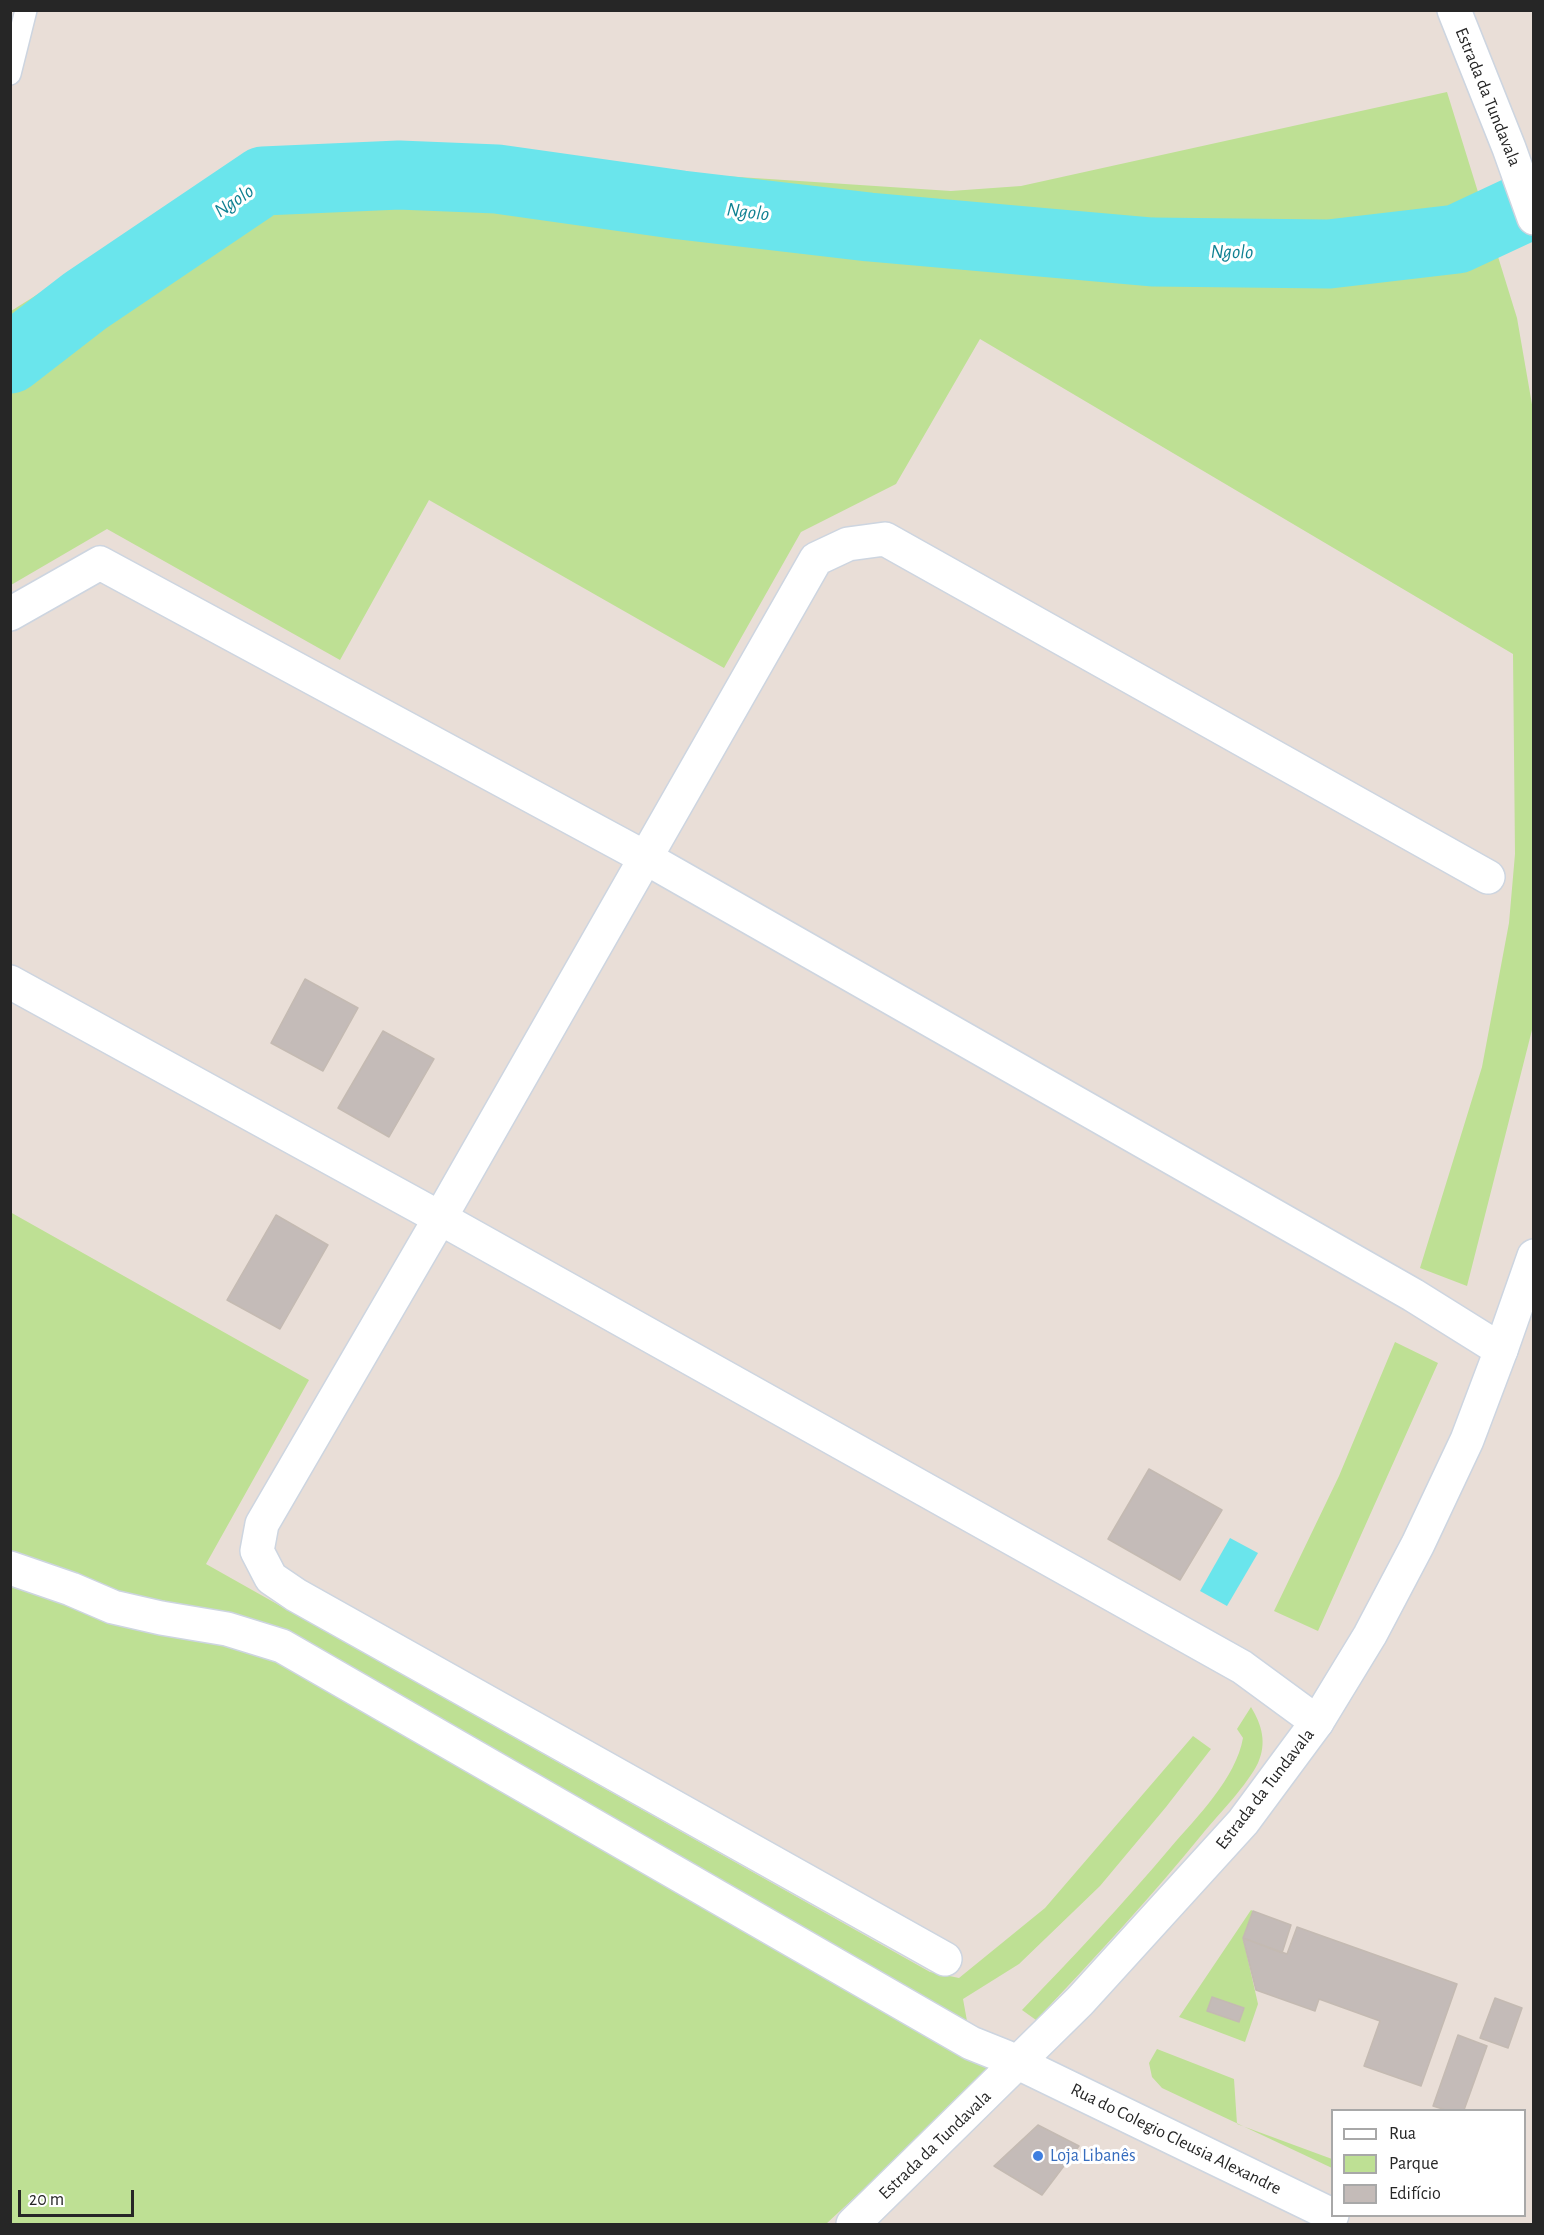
<!DOCTYPE html>
<meta charset="utf-8">
<style>
body{margin:0}
#map{position:relative;width:1544px;height:2235px;overflow:hidden;background:#e9ded7;font-family:"Alegreya Sans",sans-serif}
canvas{display:block}
.frame{position:absolute;inset:0;border:12px solid #262626;pointer-events:none}
.legend{position:absolute;left:1331px;top:2109px;width:195px;height:108px;box-sizing:border-box;background:#fff;border:2px solid #a8a8a8;margin:0;padding:8px 10px;list-style:none;font-size:18px;color:#262626}
.legend li{display:flex;align-items:center;gap:12px;height:30px}
.legend b{width:30px;border:2px solid #a8a8a8}
.scale{position:absolute;left:18px;top:2190px;width:116px;height:27px;box-sizing:border-box;border:3px solid #262626;border-top:0;padding-left:8px;font-size:18px;line-height:21px;white-space:nowrap;color:#262626;-webkit-text-stroke:4px #fff;paint-order:stroke}
</style>
<div id="map">
<canvas width="1544" height="2235"></canvas>
<div class="frame"></div>
<ul class="legend">
<li><b style="height:8px;background:#fff"></b>Rua</li>
<li><b style="height:16px;background:#bee094"></b>Parque</li>
<li><b style="height:16px;background:#c4bbb8"></b>Edifício</li>
</ul>
<div class="scale">20 m</div>
</div>
<script>
const ctx = document.querySelector('canvas').getContext('2d');
ctx.lineJoin = 'round';
function fill(path, color) {
  ctx.fillStyle = color;
  ctx.fill(path, 'evenodd');
}
function stroke(path, color, width, dash) {
  ctx.strokeStyle = color;
  ctx.lineWidth = width;
  ctx.lineCap = dash ? 'butt' : 'round';
  ctx.setLineDash(dash || []);
  ctx.stroke(path);
}
function label(font, color, halo, rows, align = 'center') {
  ctx.font = font + ' "Alegreya Sans",sans-serif';
  ctx.lineWidth = 6;
  ctx.setLineDash([]);
  ctx.textBaseline = 'middle';
  ctx.strokeStyle = halo;
  ctx.fillStyle = color;
  for (const [text, x, y, turn = 0] of rows) {
    ctx.save();
    ctx.translate(x, y);
    ctx.rotate((+turn || 0) * Math.PI / 180);
    ctx.textAlign = isNaN(turn) ? turn : align;
    if (halo) ctx.strokeText(text, 0, 0);
    ctx.fillText(text, 0, 0);
    ctx.restore();
  }
}
fill(new Path2D(`
 M1447,92l70,226 17,98 -1,610 -66,260 -47,-18 62,-201 27,-144 6,-69 -2,-200 -533,-315 -84,145 -95,48 -77,136 -295,-168 -89,160 -233,-131 -96,56v-274l201,-126 67,-29 111,-2 561,37 70,-5z
 M10,1212l299,168 -103,184 724,408 29,6 86,-70 148,-172 18,13 -45,58 -66,79 -81,78 -56,35 8,44 35,14 -180,167h-815z
 M1395,1342l43,21 -120,268 -44,-20 65,-135z
 M1251,1707c11,18 16,36 7,56 -10,21 -39,51 -54,69 -53,65 -110,127 -168,188l-14,-10c51,-53 101,-106 149,-163 26,-30 65,-69 72,-109l-6,-9z
 M1251,1910l2,1 -10,27 15,66 -13,38 -66,-25z
 M1157,2049l77,30 3,45 95,35v9l-170,-80 -10,-11 -3,-14z`), '#bee094');
fill(new Path2D(`
 M1230,1538l28,15 -31,53 -27,-15z`), '#6ae5ec');
stroke(new Path2D(`
 M10,359l75,-58 178,-120 136,-6 98,4 184,26 188,22 283,25 177,2 128,-15 77,-36`), '#6ae5ec', 69);
const building = new Path2D(`
 M305,979l53,29 -35,63 -52,-28z
 M383,1031l51,28 -45,78 -51,-29z
 M276,1215l52,30 -48,84 -53,-29z
 M1149,1469l73,41 -42,70 -72,-41z
 M1253,1911l38,14 -9,28 -39,-15z
 M1297,1927l160,57 -36,102 -57,-20 16,-45 -61,-22 -4,12 -59,-21 -13,-52 44,16z
 M1212,1997l32,11 -5,14 -32,-11z
 M1495,1998l27,10 -14,40 -28,-10z
 M1458,2035l29,11 -23,64h-18l-13,-4z
 M1038,2125l41,21 -37,49 -48,-29z`);
fill(building, '#c4bbb8');
stroke(building, '#c4bab2', 1.5);
const service = new Path2D(`
 M10,74l16,-64`);
const minor = new Path2D(`
 M10,614l90,-51 546,295 767,437 88,55
 M10,982l430,236 802,449 75,55
 M10,1568l61,21 42,18 48,11 66,11 55,17 689,397 35,14 326,158
 M945,1959l-649,-364 -25,-17 -14,-27 5,-27 178,-306 376,-659 32,-15 37,-5 603,338`);
const secondary = new Path2D(`
 M1454,10l55,138 25,70
 M853,2224l227,-223 163,-179 74,-100 53,-87 48,-91 49,-104 34,-90 33,-94`);
stroke(service, '#cdd5e0', 24);
stroke(minor, '#cdd5e0', 36);
stroke(secondary, '#cdd5e0', 36);
stroke(service, '#fff', 21);
stroke(minor, '#fff', 33);
stroke(secondary, '#fff', 33);
for (const [x, y, r, color] of [
 [1038,2156,6,"#3f7fe0"]
]) {
  const dot = new Path2D();
  dot.arc(x, y, r, 0, 2 * Math.PI);
  ctx.fillStyle = color;
  ctx.fill(dot);
  stroke(dot, '#fff', 2);
}
label('18px', '#262626', '#fff', [
 ["Estrada da Tundavala",1488,97,68],
 ["Estrada da Tundavala",1265,1789,-52],
 ["Rua do Colegio Cleusia Alexandre",1176,2139,26],
 ["Estrada da Tundavala",935,2145,-44]
]);
label('18px', '#366cbe', '#fff', [
 ["Loja Libanês",1050,2156]
], 'left');
label('italic 20px', '#0f8192', '#fff', [
 ["Ngolo",234,201,-34],
 ["Ngolo",748,212,7],
 ["Ngolo",1232,252,1]
]);
</script>
